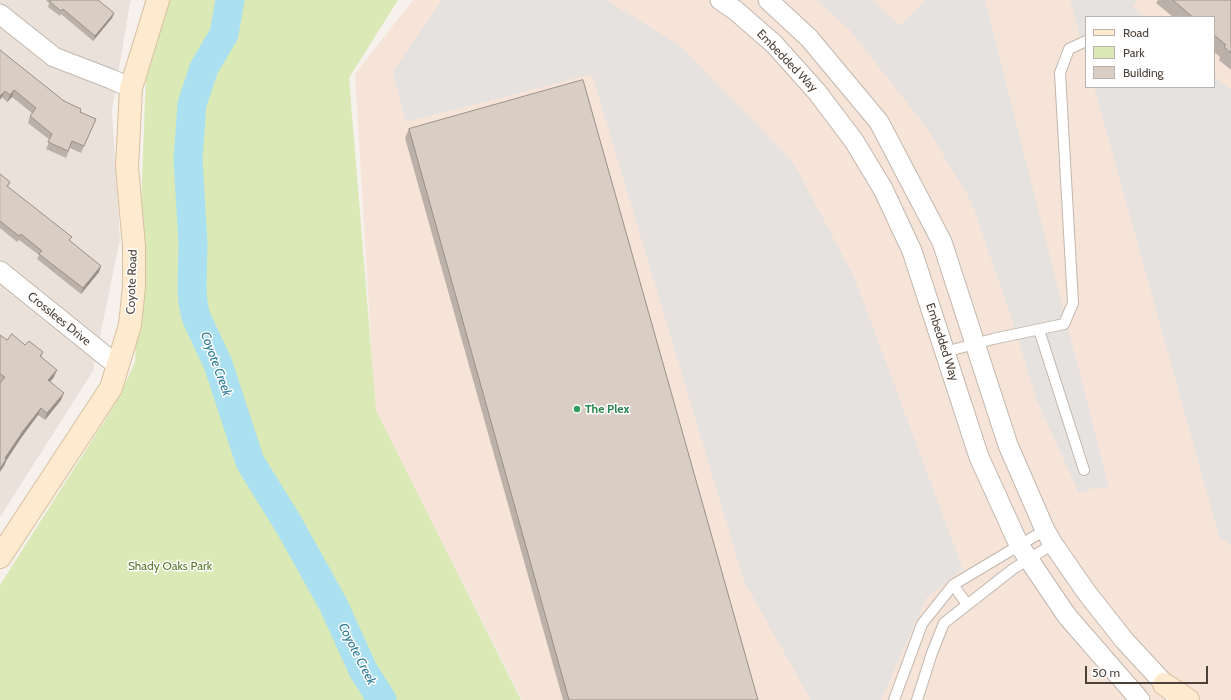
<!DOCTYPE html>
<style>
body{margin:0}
#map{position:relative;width:1231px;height:700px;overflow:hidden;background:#f6f1ec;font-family:Cabin,sans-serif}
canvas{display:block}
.legend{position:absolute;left:1085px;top:16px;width:130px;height:72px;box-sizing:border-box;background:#fff;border:1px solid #b7b3b0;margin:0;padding:5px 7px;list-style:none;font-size:12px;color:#4b4139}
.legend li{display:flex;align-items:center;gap:8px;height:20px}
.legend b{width:20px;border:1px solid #b7b3b0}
.scale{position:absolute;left:1085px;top:666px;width:123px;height:18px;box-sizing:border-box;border:2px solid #4b4139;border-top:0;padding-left:5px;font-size:12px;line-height:14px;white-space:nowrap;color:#4b4139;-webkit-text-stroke:3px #fff;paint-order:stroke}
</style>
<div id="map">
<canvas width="1231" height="700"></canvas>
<ul class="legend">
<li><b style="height:5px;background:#feeace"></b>Road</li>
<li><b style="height:11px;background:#dbe9b6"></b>Park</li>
<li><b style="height:11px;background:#dacec4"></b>Building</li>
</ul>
<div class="scale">50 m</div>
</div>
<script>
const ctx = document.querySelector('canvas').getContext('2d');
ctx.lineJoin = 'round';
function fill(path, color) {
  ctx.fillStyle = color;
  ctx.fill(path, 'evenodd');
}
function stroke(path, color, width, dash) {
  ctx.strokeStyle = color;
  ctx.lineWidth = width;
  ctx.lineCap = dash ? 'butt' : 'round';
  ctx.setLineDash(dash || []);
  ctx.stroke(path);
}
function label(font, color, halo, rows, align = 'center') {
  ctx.font = font + ' Cabin,sans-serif';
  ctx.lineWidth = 3;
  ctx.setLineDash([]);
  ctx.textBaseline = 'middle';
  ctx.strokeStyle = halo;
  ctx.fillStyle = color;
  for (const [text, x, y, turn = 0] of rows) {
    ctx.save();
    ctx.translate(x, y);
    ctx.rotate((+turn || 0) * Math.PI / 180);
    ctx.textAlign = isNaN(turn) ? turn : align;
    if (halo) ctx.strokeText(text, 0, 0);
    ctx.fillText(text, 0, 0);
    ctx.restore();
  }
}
fill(new Path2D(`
 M0,0h132l-2,3 -18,107 8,129 -27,132 -93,146z`), '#eae2da');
fill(new Path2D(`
 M413,0h818v700h-709l-147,-291 -20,-335zM1086,17h128v70h-128z`), '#f6e4d8');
fill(new Path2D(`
 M169,0h229l-49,78 27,332 145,290h-521v-115l117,-184 18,-39 11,-285z`), '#dbe9b6');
fill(new Path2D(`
 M442,0h164l73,45 114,117 61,115 109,292 -37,29 -45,102h-70l-67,-119 -152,-507 -186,48 -13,-50z
 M817,0h55l28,26 26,-26h59l124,489 -12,-2 -18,6 -42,-92 -26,-85 -40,-115 -44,-73 -78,-99z
 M1070,0h68l-5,7 12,10h-59v40z
 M1214,76l17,14v456l-12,-10 -125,-449h120z`), '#e5e2e0');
stroke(new Path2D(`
 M230,0l-6,34 -20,34 -12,36 -4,55 5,84 -1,46 1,14 3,14 22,47 32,98 39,63 44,79 30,66 19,30`), '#aae0f0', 29);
const lane = new Path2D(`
 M1039,330l45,140
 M945,352l48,-13 71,-15 9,-21 -13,-230 9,-24 17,-8
 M953,585l14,19
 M894,700l28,-76 31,-39 92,-55
 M917,700l15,-47 12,-30 69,-54 40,-25`);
const street = new Path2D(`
 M720,0l15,10 39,34 43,48 37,49 29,48 29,62 67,206 40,88 48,71 73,84
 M768,0l41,38 70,84 63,120 66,203 37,85 8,14 34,49 37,47 50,54
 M0,14l54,43 57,22 20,9
 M0,271l118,95`);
const secondary = new Path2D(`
 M0,557l111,-169 19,-63 4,-38v-41l-7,-79 4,-79 27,-88
 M1164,684l24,16`);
stroke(lane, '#c1b7ae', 12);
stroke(street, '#c1b7ae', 21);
stroke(secondary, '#d8bf9f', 24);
stroke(lane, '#fff', 10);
stroke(street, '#fff', 19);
stroke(secondary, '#feeace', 22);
fill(new Path2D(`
 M46,0h52l16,13 -2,5 -19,23 -32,-27 -1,2 -12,-9 1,-4z
 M1158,0h73v70l-12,-10 1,-3 -6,-5v-35h-41l-17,-14z
 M0,50l64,51 16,11 16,7 -15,34 -11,-5 -4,10 -20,-9 4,-9 -22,-17 2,-7 2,-3 -20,-16 -5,5 -5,-5z
 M409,129l349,571h-195l-158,-562z
 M0,174l10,8 -2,5 62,54 31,25 -2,6 -18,22 -44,-35 2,-4 -20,-15 -2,2 -17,-14z
 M0,335l7,5 18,5 18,7 -2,6 13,19 -4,5 11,18 -16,20 -7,-5 -17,23 -15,23 -2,5 -4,-84z`), '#bbb1a9');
fill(new Path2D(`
 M114,13l-2,5 -19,23 2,-5z
 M14,90l-2,7 -5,5 3,-7z
 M5,91l-3,6 -2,3v-4z
 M101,266l-2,6 -18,22 2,-6z
 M57,370l-3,7 -8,10 2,-7z
 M64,393l-3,7 -16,20 2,-7z
 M41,408l-3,7 -17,23 -15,23 -2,5 -4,6v-3l5,-11 18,-27z`), '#999089');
const building = new Path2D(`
 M51,0h47l16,13 -19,23 -32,-27 -2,2 -11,-9z
 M1173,0h58v53l-7,-6 2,-2 -12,-10v-18h-21z
 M0,50l64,51 17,8 -1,3 16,7 -12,27 -12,-5 -4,10 -20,-9 4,-8 -22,-18 6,-8 -22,-18 -4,5 -5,-4 -5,5z
 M583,80l175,620h-189l-160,-571z
 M0,174l10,8 -3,4 65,51 -3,3 32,26 -18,22 -44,-34 3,-3 -21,-17 -2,2 -19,-15z
 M12,334l13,11 4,-4 14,11 -3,4 17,14 -9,10 16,13 -17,20 -6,-5 -18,23 -18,27 1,1 -6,10v-86l5,-6 -5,-3v-39l7,5z`);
fill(building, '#dacec4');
stroke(building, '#999089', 1);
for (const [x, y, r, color] of [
 [577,409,4,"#2e9e5b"]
]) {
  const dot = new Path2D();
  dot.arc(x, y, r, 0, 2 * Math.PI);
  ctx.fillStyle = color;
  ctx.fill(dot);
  stroke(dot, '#fff', 1.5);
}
label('12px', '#4b4139', '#fff', [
 ["Embedded Way",787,61,46],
 ["Coyote Road",132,282,-88],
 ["Crosslees Drive",59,319,39],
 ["Embedded Way",942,342,72]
]);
label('bold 12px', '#27864d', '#fff', [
 ["The Plex",585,409]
], 'left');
label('12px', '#597d2c', '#fff', [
 ["Shady Oaks Park",170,566]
]);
label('italic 13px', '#2b7b96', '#fff', [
 ["Coyote Creek",216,364,70],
 ["Coyote Creek",357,654,63]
]);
</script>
